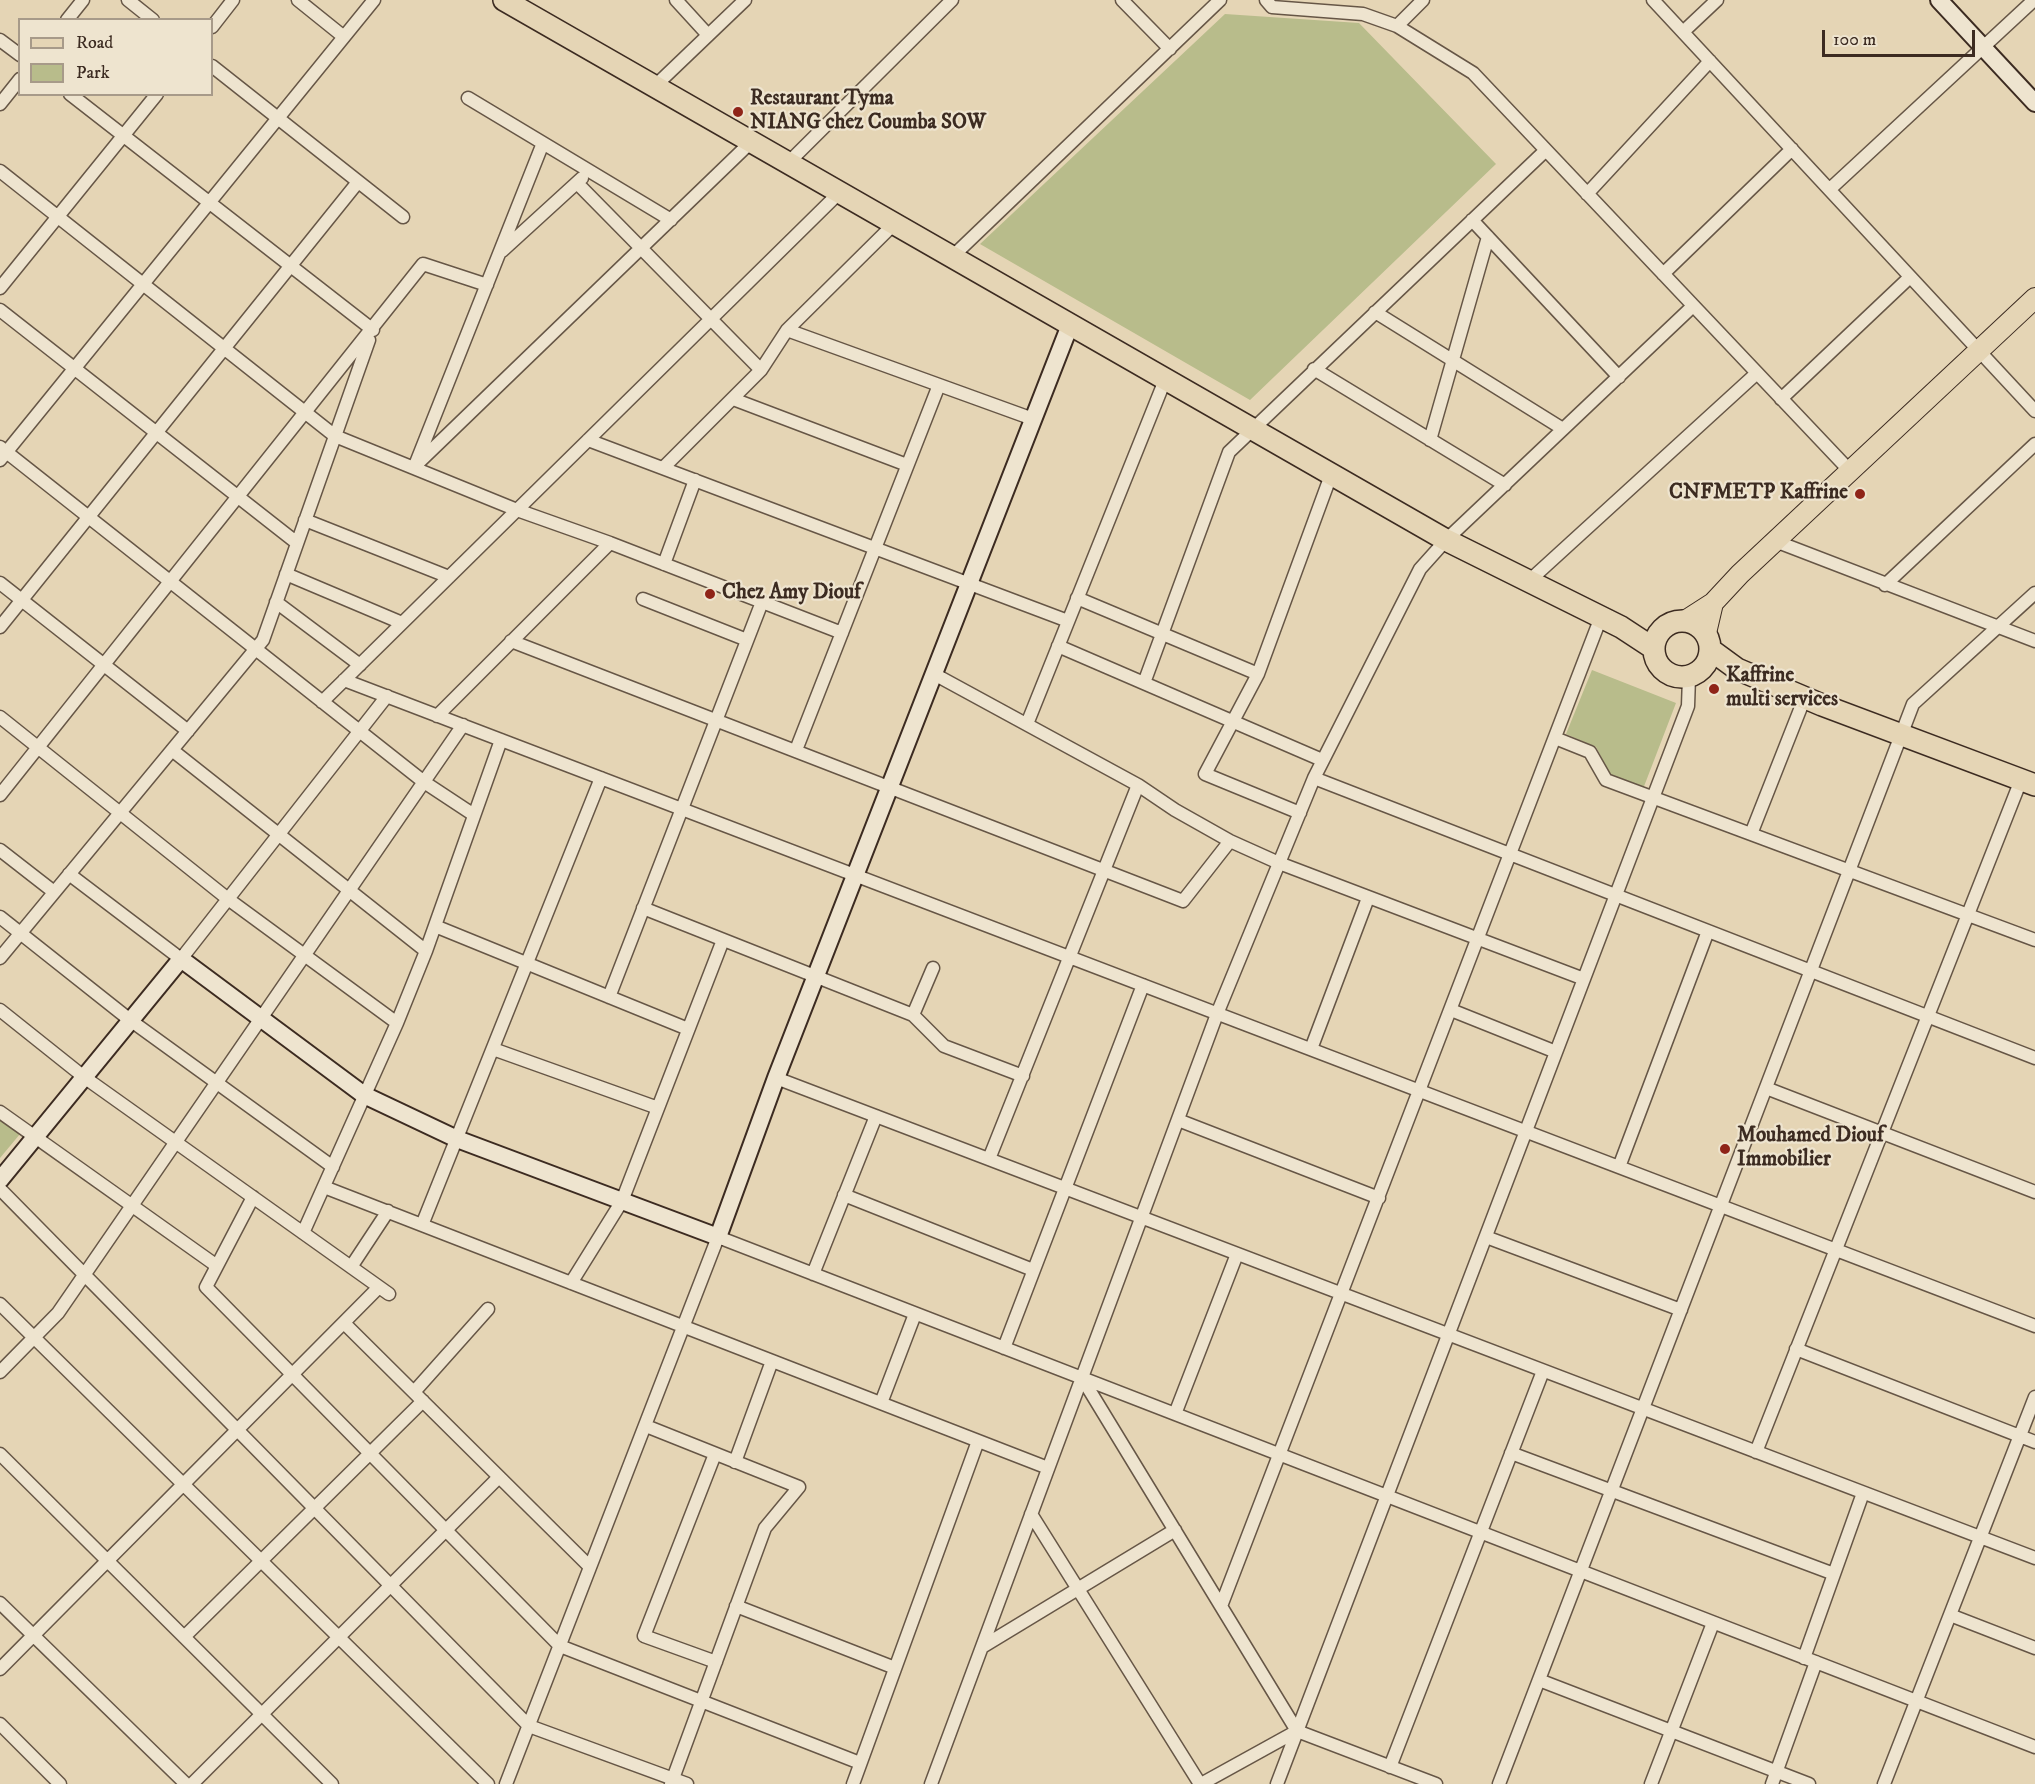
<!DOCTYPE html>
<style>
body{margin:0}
#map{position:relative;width:2035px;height:1784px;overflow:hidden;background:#e5d5b5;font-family:"IM FELL DW Pica",serif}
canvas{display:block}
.legend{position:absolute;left:18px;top:18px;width:195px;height:78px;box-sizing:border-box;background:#eee4cf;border:2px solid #a79a89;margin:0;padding:8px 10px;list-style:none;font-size:18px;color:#3c2b21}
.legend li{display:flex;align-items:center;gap:12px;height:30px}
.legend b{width:30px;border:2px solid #a79a89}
.scale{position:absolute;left:1822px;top:30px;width:153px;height:27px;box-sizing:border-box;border:3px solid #3c2b21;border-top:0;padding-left:8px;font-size:18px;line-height:21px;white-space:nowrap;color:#3c2b21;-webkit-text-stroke:4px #eee4cf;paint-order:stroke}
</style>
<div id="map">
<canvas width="2035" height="1784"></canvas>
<ul class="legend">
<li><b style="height:8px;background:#e5d5b5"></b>Road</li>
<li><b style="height:16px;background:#b8bc8b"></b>Park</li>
</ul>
<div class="scale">100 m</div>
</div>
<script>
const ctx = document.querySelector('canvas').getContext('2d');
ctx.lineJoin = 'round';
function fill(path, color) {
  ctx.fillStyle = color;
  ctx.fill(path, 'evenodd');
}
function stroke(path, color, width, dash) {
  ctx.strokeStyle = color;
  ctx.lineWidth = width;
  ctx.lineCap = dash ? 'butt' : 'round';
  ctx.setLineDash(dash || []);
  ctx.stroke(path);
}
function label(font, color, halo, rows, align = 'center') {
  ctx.font = font + ' "IM FELL DW Pica",serif';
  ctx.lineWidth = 4.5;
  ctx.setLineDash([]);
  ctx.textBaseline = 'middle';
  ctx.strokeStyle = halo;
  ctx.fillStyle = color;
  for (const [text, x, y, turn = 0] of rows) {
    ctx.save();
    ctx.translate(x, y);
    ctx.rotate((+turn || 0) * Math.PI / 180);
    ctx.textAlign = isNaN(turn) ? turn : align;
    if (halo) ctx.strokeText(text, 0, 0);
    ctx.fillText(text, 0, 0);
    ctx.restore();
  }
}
fill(new Path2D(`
 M1225,14l134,9 137,141 -246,236 -270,-156z
 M1592,670l84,33 -33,86 -32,-13 -15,-29 -30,-13z
 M0,1120l20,14 -20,24z`), '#b8bc8b');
const street = new Path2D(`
 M128,0l25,20
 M298,0l46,37
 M676,0l32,35
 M1122,0l48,49
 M1266,0l6,7 91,7 34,12 76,47 377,398
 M1653,0l382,411
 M67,20l16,-20
 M1397,26l26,-26
 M212,27l21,-27
 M1683,32l34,-32
 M0,40l20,15
 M212,66l191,151
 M654,87l91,-87
 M70,94l303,236
 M468,98l203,122
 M0,104l20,-25
 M788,163l164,-163
 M0,171l335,265 182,74 93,33 232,90
 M577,183l184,187
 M1830,189l204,-189
 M1587,194l123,-133
 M1472,220l147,157
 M502,251l80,-73
 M952,257l268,-257
 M1663,274l129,-125
 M0,288l157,-194
 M0,310l297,233
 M1375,312l188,117
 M787,330l246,89
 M1314,369l191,116
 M733,399l174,66
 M1781,399l129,-122
 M588,440l480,181
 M1430,440l58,-203
 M0,447l424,335 50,33
 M0,460l374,-460
 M416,463l127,-320
 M414,467l337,-325
 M663,468l98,-98 26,-40 107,-106
 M305,520l144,57
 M1775,541l260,100
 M664,564l31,-84
 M286,574l116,49
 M1529,581l228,-208
 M0,583l188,148
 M1885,585l150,-141
 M1077,598l181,76
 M643,599l104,41
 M276,602l84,63
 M0,627l358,-445
 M511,641l672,260 47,-60
 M1058,646l264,114
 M934,674l204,111 37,25 55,31 49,22 305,116
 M344,680l1691,646
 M1144,683l85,-231 317,-302
 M322,702l519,-511
 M437,716l173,-173
 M0,717l228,182 169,124
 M1027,724l138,-344
 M1555,738l35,14 16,28 429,160
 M172,750l254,201
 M796,750l143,-365
 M1314,778l721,280
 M0,795l423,-531 64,21
 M1300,813l-95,-39 53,-100 73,-199
 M1751,834l54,-137
 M0,850l54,42
 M69,874l112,85 206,-263
 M643,908l270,107 31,31 79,30
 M0,917l130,103 203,147
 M435,926l253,103
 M0,958l263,-318 106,-300
 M609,997l153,-395
 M0,1010l84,67 305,217
 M1451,1010l105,42
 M913,1015l20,-47
 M493,1049l165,59
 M1311,1049l57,-151
 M776,1078l1259,480
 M1766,1088l269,104
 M0,1112l217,154
 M1178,1120l201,78
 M989,1159l149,-374
 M1619,1167l89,-236
 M324,1187l724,281
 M0,1189l529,537 158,58
 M844,1195l189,75
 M253,1197l-47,90 354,359 300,117
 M422,1225l179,-447
 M303,1233l94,-210 29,-72 75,-211
 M1486,1237l195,73
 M351,1267l37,-56
 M813,1274l63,-158
 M571,1283l51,-82 101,-261
 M0,1304l488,480
 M344,1323l246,244
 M1004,1348l139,-363
 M1796,1349l239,93
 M0,1372l58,-59 405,-588
 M1082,1378l215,353 139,53
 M414,1392l74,-83
 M881,1403l34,-89
 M1175,1414l62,-160
 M646,1426l153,61 -34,41 -94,256
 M1756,1452l265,-672
 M1511,1453l323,121
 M0,1454l332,330
 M715,1454l-71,182 72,26
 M735,1462l37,-101
 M1031,1514l169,270
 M0,1603l186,181
 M736,1606l159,62
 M1221,1606l380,-989
 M1950,1615l85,33
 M184,1637l239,-236
 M982,1647l193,-117
 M1804,1658l59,-165
 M0,1669l379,-382
 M1539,1680l270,104
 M0,1724l60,60
 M1390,1767l153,-396
 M192,1784l307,-307
 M506,1784l212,-547 1317,510
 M853,1784l125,-343
 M931,1784l286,-770 97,-236 106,-209 26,-29 247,-234
 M1201,1784l96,-53
 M1277,1784l411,-1078 1,-29
 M1499,1784l414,-1080 122,-111
 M1651,1784l62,-161
 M1772,1784l44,-122
 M1884,1784l151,-387`);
const secondary = new Path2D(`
 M1939,0l96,103
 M0,1180l181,-221 183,136 93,44 261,98 58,-159 294,-753`);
const primary = new Path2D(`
 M1685,621l28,-18 27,-29 295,-276
 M1706,633l7,-30`);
const highway = new Path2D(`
 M504,0l942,540 175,87 32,21
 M1654 649a28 28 0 1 1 56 0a28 28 0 1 1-56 0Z
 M1711,650l26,19 85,36 213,80`);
stroke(street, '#665646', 15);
stroke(secondary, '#3c2b21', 20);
stroke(primary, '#3c2b21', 22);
stroke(highway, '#3c2b21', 24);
stroke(street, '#eee4cf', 12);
stroke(secondary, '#eee4cf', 16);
stroke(primary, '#e5d5b5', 20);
stroke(highway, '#e5d5b5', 21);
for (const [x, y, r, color] of [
 [738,112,6,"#8f2418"],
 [1860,494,6,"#8f2418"],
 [710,594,6,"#8f2418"],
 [1714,689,6,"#8f2418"],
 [1725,1149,6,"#8f2418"]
]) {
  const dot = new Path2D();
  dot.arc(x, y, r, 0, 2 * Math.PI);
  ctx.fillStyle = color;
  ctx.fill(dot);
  stroke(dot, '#eee4cf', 2);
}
label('bold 21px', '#3c2b21', '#eee4cf', [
 ["Restaurant Tyma",750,100],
 ["NIANG chez Coumba SOW",750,124],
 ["CNFMETP Kaffrine",1848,494,"right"],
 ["Chez Amy Diouf",722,594],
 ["Kaffrine",1726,677],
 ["multi services",1726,701],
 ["Mouhamed Diouf",1737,1137],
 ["Immobilier",1737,1161]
], 'left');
</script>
